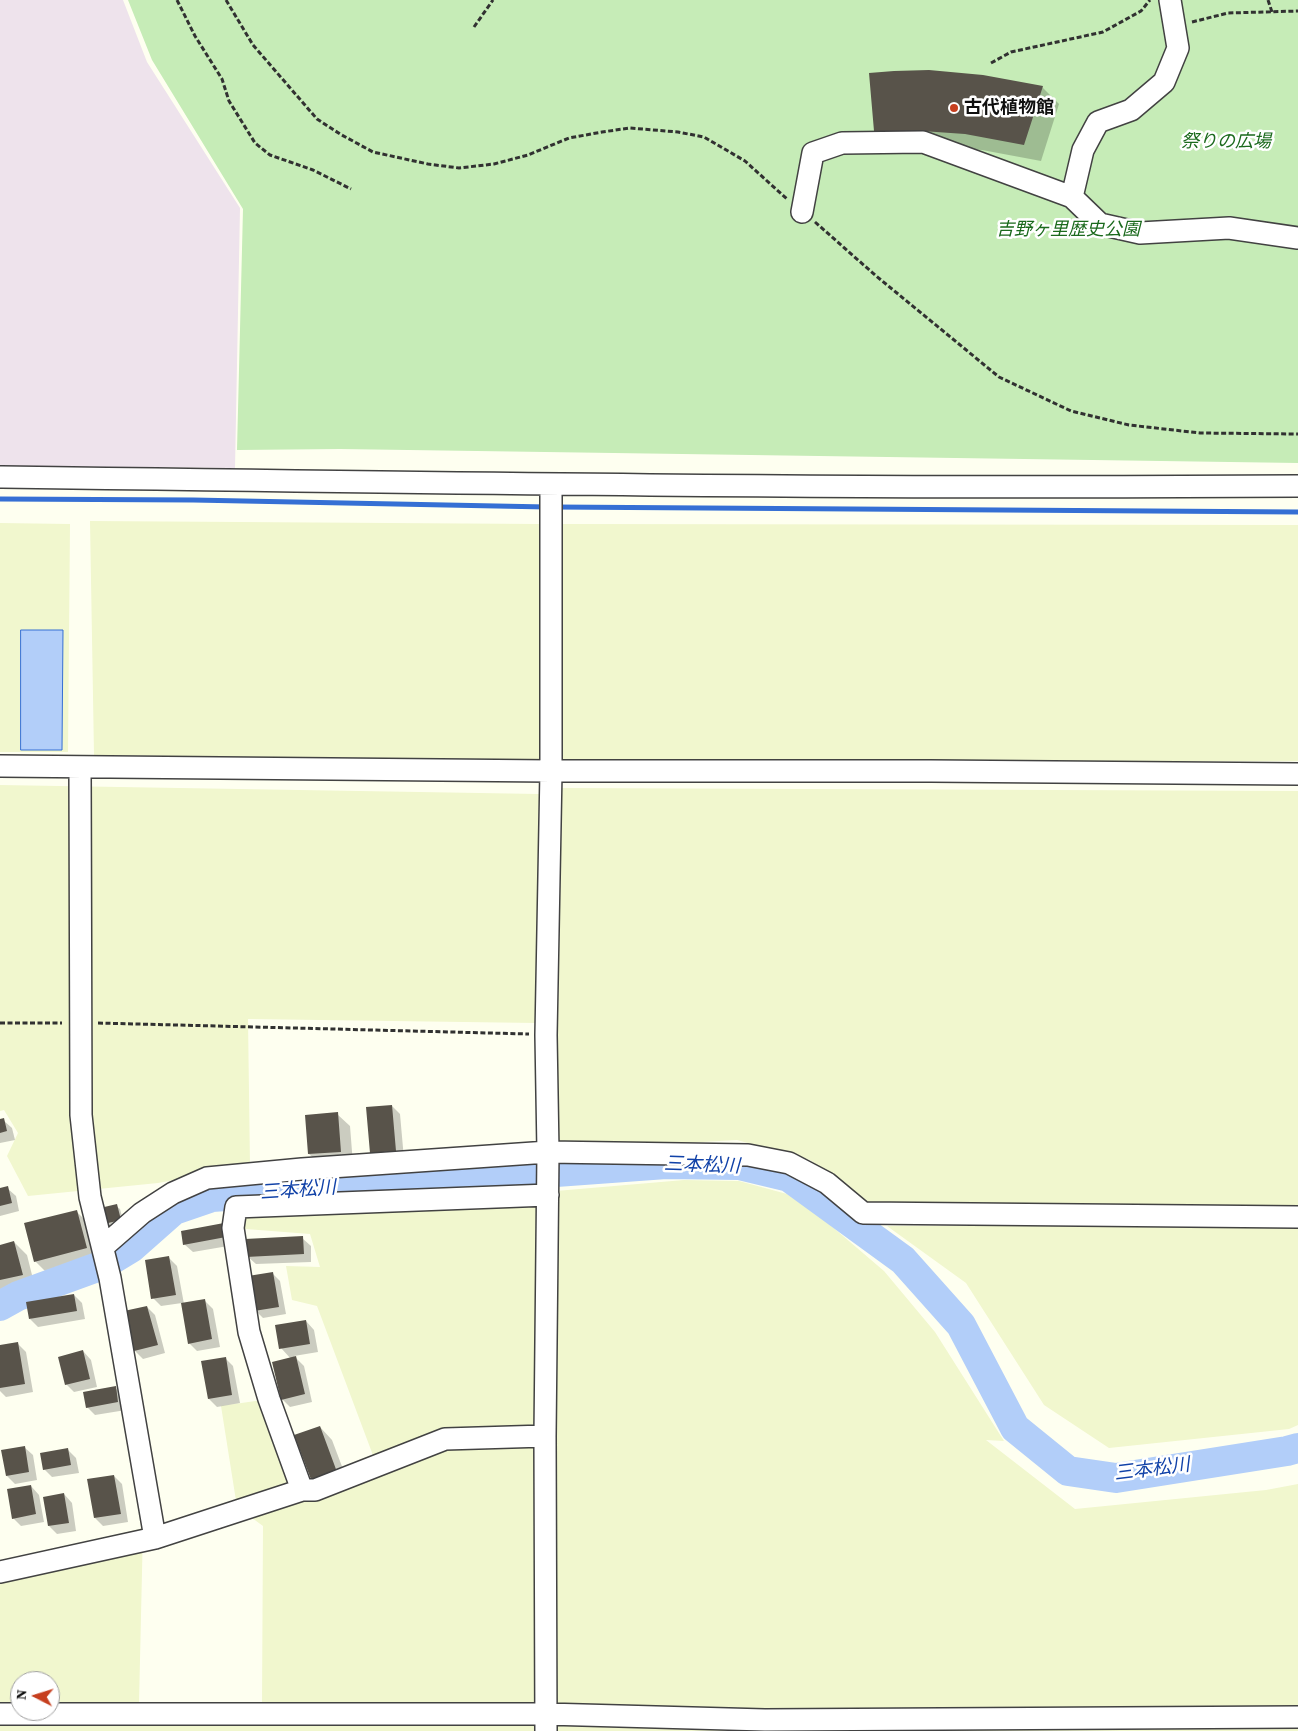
<!DOCTYPE html>
<meta charset="utf-8">
<style>
body{margin:0}
#map{position:relative;width:1298px;height:1731px;overflow:hidden;background:#fefff0;font-family:"Source Serif 4",serif}
canvas{display:block}
.north{position:absolute;left:10px;top:1671px;width:50px;height:50px;box-sizing:border-box;background:#fff;border:1px solid #9f9f9f;border-radius:50%;rotate:275deg;font-size:14px;font-weight:700;line-height:20px;text-align:center;color:#0f0f0f}
.north::after{content:'';display:block;margin:auto;width:18px;height:22px;background:#c63f1f;clip-path:polygon(50% 0,100% 100%,50% 72%,0 100%)}
</style>
<div id="map">
<canvas width="1298" height="1731"></canvas>
<div class="north">N</div>
</div>
<script>
const ctx = document.querySelector('canvas').getContext('2d');
ctx.lineJoin = 'round';
function fill(path, color) {
  ctx.fillStyle = color;
  ctx.fill(path, 'evenodd');
}
function stroke(path, color, width, dash) {
  ctx.strokeStyle = color;
  ctx.lineWidth = width;
  ctx.lineCap = dash ? 'butt' : 'round';
  ctx.setLineDash(dash || []);
  ctx.stroke(path);
}
function label(font, color, halo, rows, align = 'center') {
  ctx.font = font + ' "Source Serif 4","Noto Sans JP",serif';
  ctx.lineWidth = 5;
  ctx.setLineDash([]);
  ctx.textBaseline = 'middle';
  ctx.strokeStyle = halo;
  ctx.fillStyle = color;
  for (const [text, x, y, turn = 0] of rows) {
    ctx.save();
    ctx.translate(x, y);
    ctx.rotate((+turn || 0) * Math.PI / 180);
    ctx.textAlign = isNaN(turn) ? turn : align;
    if (halo) ctx.strokeText(text, 0, 0);
    ctx.fillText(text, 0, 0);
    ctx.restore();
  }
}
fill(new Path2D(`
 M0,0h123l24,62 93,146 -5,260 -235,-2z`), '#eee3ec');
fill(new Path2D(`
 M90,521l449,3 1,237 -446,-6z
 M0,523l70,1 -2,228h-68z
 M562,524l736,1v236h-736z
 M0,785l539,9 -3,229 -288,-4 2,147 -92,17 -130,13 -21,-40 11,-23 -14,-23 -4,1z
 M562,788l736,3v418l-427,-5 -61,-44 -73,-20 -88,5 -93,1z
 M684,1180l55,1 48,13 35,24 62,53 51,61 69,109 -18,-1 89,69 191,-19 32,-6v247h-524l-2,-23 -213,1 -10,-9 7,-509z
 M536,1196l-2,528 224,4v3h-758v-166l143,-37 -4,176 123,-1 1,-177 -26,-19 -16,-101 48,-7 33,91 75,-24 -60,-160 -25,-6 -6,-34 34,1 -10,-33 -77,-6 3,-21zM20,1681h30v30h-30z
 M887,1226h411v199l-9,4 -180,19 -65,-43 -78,-122z`), '#f1f7ce');
fill(new Path2D(`
 M128,0h1170v463l-958,-14 -103,1 6,-241 -91,-149z`), '#c6ecb7');
const water = new Path2D(`
 M21,630h42l-1,120h-41z`);
fill(water, '#b2cef9');
stroke(water, '#356fd4', 1);
fill(new Path2D(`
 M1042,87l17,17 -18,57 -59,-11 -42,-3h-48l-17,-17z
 M392,1106l8,8 4,45 -25,2 -8,-8z
 M337,1114l13,12 3,38 -31,2 -13,-12z
 M3,1120l9,8 3,12 -15,3v-22z
 M7,1188l9,8 3,15 -19,5v-26z
 M116,1206l4,3 4,15 -15,3 -4,-3z
 M76,1211l13,13 9,37 -50,13 -13,-13z
 M224,1225l10,20 -41,7 -9,-8z
 M302,1238l9,8v16l-55,2 -9,-8z
 M14,1242l13,13 8,32 -35,9v-50z
 M169,1258l8,8 7,38 21,-3 8,8 7,38 -23,4 -8,-8 -7,-40 -21,3 -8,-8z
 M272,1273l8,8 6,33 -23,4 -8,-8z
 M74,1295l8,8 3,16 -47,8 -8,-8z
 M147,1307l8,8 10,38 -22,6 -8,-8z
 M306,1321l8,9 4,22 -24,4 10,10 8,36 -22,5 -8,-8 9,-40 -10,-11z
 M18,1344l8,8 7,40 -27,5 -6,-6v-44z
 M83,1351l8,9 6,27 -23,5 -8,-8z
 M225,1358l8,8 7,37 -23,4 -8,-8 -6,-37z
 M115,1388l9,8 2,14 -31,5 -8,-8z
 M320,1427l12,13 17,45 -23,9z
 M24,1447l9,8 4,25 -22,4 -8,-8z
 M68,1450l8,8 3,15 -27,4 -8,-8z
 M114,1476l8,8 6,38 -25,4 -8,-8z
 M31,1486l8,9 5,27 -23,4 -8,-8z
 M64,1494l8,9 4,28 -19,3 -8,-8z`), '#0003');
stroke(new Path2D(`
 M0,499l193,1 354,7
 M555,507l743,5`), '#356fd4', 5);
stroke(new Path2D(`
 M0,1306l18,-10 85,-31 28,-17 43,-38 38,-13 454,-33 73,1 50,12 114,83 58,65 54,103 53,43 48,7 171,-27 11,-3`), '#b2cef9', 30);
fill(new Path2D(`
 M929,70l54,5 60,11 -19,59 -59,-11 -43,-3h-48l-5,-58 25,-2z
 M392,1105l4,46 -26,2 -4,-46z
 M338,1112l3,40 -33,2 -3,-39z
 M4,1118l3,13 -7,2v-14z
 M8,1186l4,17 -12,3v-18z
 M117,1204l4,16 -17,4 -4,-16z
 M77,1210l10,38 -53,14 -10,-39z
 M224,1223l2,14 -43,8 -2,-14z
 M303,1236l1,18 -58,3 -1,-18z
 M14,1241l9,34 -23,5v-35z
 M169,1256l7,39 -25,4 -6,-39z
 M273,1272l6,35 -25,4 -6,-35z
 M74,1294l3,17 -48,8 -3,-17z
 M205,1299l7,40 -24,5 -7,-41z
 M147,1306l11,39 -24,6 -10,-40z
 M306,1320l4,24 -31,5 -4,-24z
 M18,1342l7,42 -25,4v-43z
 M83,1350l7,29 -25,6 -7,-28z
 M296,1356l9,38 -24,6 -9,-38z
 M226,1357l6,38 -24,4 -7,-38z
 M116,1386l2,16 -32,6 -3,-16z
 M320,1426l17,46 -25,10 -18,-47z
 M25,1446l4,26 -23,4 -5,-26z
 M68,1448l3,17 -28,5 -3,-17z
 M114,1475l7,39 -27,4 -7,-39z
 M31,1485l5,29 -24,5 -5,-30z
 M64,1493l5,30 -21,3 -5,-29z`), '#58534a');
const minor = new Path2D(`
 M1072,197l11,-47 15,-28 33,-12 33,-28 14,-34 -8,-48
 M802,212l11,-59 29,-10 81,-1 149,55 28,27 40,9 89,-5 69,10
 M0,477c433,6 865,12 1298,9
 M0,766l551,5h380l367,3
 M80,767l1,348 9,82 20,81 45,260
 M103,1247l39,-34 31,-20 34,-15 95,-9 246,-17 200,3 41,8 38,20 36,30 435,4
 M302,1490l-33,-91 -20,-67 -16,-104 3,-21 312,-12
 M0,1572l155,-34 147,-48h13l130,-51 100,-3
 M0,1714h546l219,6 533,-3
 M546,1731l-1,-295 3,-284 -2,-117 5,-264v-286`);
stroke(minor, '#424242', 24);
stroke(new Path2D(`
 M177,0l18,36 27,43 7,22 26,42 15,12 43,15 38,19
 M226,0l27,45 64,74 23,15 33,18 55,12 31,4 35,-4 34,-9 41,-17 33,-6 28,-4 48,4 26,5 41,24 42,38
 M1268,0l4,12
 M1192,22l36,-9 70,-2
 M474,27l19,-27
 M991,63l20,-11 92,-20 38,-21 9,-11
 M815,222l60,53 124,102 72,34 58,14 71,8 98,1
 M0,1023h62
 M98,1023l431,11`), '#313131', 3, [5, 2.5]);
stroke(minor, '#fff', 21);
for (const [x, y, r, color] of [
 [954,108,5,"#c63f1f"]
]) {
  const dot = new Path2D();
  dot.arc(x, y, r, 0, 2 * Math.PI);
  ctx.fillStyle = color;
  ctx.fill(dot);
  stroke(dot, '#fff', 2);
}
label('bold 18px', '#0f0f0f', '#fff', [
 ["古代植物館",964,108]
], 'left');
label('italic 18px', '#1b6a1d', '#fff', [
 ["祭りの広場",1226,142],
 ["吉野ヶ里歴史公園",1068,230]
]);
label('italic 19px', '#1142a8', '#fff', [
 ["三本松川",702,1166,2],
 ["三本松川",298,1191,-4],
 ["三本松川",1152,1470,-7]
]);
</script>
